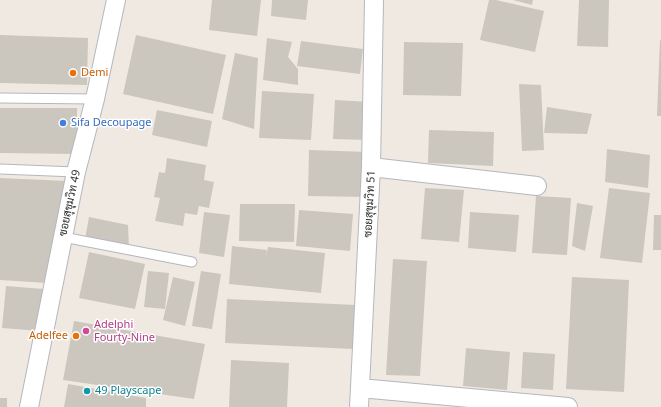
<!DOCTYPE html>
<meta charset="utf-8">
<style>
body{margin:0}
canvas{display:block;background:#efe9e1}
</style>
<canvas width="661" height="407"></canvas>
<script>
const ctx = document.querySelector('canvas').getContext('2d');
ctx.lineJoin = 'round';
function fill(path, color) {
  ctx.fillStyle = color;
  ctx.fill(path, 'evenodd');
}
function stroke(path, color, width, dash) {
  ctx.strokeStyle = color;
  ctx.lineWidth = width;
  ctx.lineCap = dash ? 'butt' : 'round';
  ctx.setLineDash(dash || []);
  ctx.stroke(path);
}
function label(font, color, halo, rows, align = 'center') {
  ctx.font = font + ' "Noto Sans",Sarabun,sans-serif';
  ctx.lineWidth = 3;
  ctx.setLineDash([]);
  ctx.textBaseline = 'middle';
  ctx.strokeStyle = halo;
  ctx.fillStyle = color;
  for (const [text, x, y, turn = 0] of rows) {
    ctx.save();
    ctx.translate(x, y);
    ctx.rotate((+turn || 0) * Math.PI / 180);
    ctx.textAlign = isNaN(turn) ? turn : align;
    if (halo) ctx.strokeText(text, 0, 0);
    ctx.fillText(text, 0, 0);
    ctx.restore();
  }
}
fill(new Path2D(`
 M212,0h49l-4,36 -48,-6z
 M272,0h36l-2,20 -35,-4z
 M489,0h7l48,11 -9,41 -55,-12z
 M513,0h20l-1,5z
 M579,0h30l-1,47 -31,-1z
 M0,35l88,3 -1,47 -87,-2z
 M136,35l90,20 -13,59 -90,-20z
 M267,38l25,4 -4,15 10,12v16l-35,-5z
 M660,40h1v76h-4z
 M301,41l62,8 -3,25 -63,-8z
 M404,42l59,1 -2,53 -58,-1z
 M235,53l23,5 -4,71 -32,-10z
 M519,84l22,1 3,65 -22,1z
 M262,91l52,3 -3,46 -52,-2z
 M335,100l35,2 -2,38 -35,-1z
 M547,107l45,7 -5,20 -43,-1z
 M0,108h77v46l-77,-1z
 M157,110l55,11 -5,26 -55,-12z
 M429,130l65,2 -1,34 -65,-3z
 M607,149l43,6 -2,33 -43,-6z
 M309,150l60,2 -2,45 -59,-1z
 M167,158l39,7 -2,15 10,2 -5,26 -10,-2 -2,9 -12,-2 -2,13 -28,-5 5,-23 -6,-1 5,-25 6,1z
 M0,178l67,3 -20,102 -47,-3z
 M425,188l39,2 -5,52 -38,-3z
 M609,188l41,5 -8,70 -42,-5z
 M536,196l35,2 -4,57 -35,-2z
 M577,203l16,3 -8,45 -13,-5z
 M240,204h55l-1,38 -55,-1z
 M299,210l54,4 -3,37 -54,-5z
 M204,212l26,3 -6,42 -25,-4z
 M470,212l49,3 -3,37 -48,-4z
 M654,215h7v35h-8z
 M89,217l39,8 1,23 -44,-9z
 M232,246l35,4 -1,8 2,-11 57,6 -4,40 -92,-9z
 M89,252l56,12 -10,45 -56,-11z
 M393,259l34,2 -7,115 -34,-1z
 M148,271l21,2 -4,36 -21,-2z
 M201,271l20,3 -9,55 -20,-3z
 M173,277l22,5 -10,44 -22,-6z
 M572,277l57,3 -5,112 -58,-3z
 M6,286l38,3 -4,42 -38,-3z
 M227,299l129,6 -3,44 -128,-6z
 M74,321l131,23 -11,55 -131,-19z
 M466,348l44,4 -3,38 -44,-4z
 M523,352l32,2 -2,36 -32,-2z
 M231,360l58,3 -2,44h-58z
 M68,384l78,14v9h-82z
 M0,398h7v9h-7z`), '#cbc7bf');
const lane = new Path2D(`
 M0,98l95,1
 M0,169l76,3
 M63,237l129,25`);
const street = new Path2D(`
 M371,167l166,19
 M360,388l208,19
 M29,407l47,-235 19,-73 21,-99
 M359,407l12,-240 3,-167`);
stroke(lane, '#b4b7c1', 11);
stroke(street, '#b4b7c1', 20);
stroke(lane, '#fff', 9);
stroke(street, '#fff', 18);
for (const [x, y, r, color] of [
 [73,73,4,"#e8710a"],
 [63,123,4,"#3f7fe0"],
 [86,331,4,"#d1479c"],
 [76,336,4,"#e8710a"],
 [87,391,4,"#0f9aa8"]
]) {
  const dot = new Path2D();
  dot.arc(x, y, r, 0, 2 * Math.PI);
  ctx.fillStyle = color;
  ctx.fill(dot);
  stroke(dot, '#fff', 1.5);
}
label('11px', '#c56008', '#fff', [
 ["Demi",81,73],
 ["Adelfee",68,336,"right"]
], 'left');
label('11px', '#366cbe', '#fff', [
 ["Sifa Decoupage",71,123]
], 'left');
label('11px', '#2e2e2e', '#fff', [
 ["ซอยสุขุมวิท 49",70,203,-78],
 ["ซอยสุขุมวิท 51",370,204,-87]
]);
label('11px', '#b23c85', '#fff', [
 ["Adelphi",94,325],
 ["Fourty-Nine",94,338]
], 'left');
label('11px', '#0d838f', '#fff', [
 ["49 Playscape",95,391]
], 'left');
</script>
